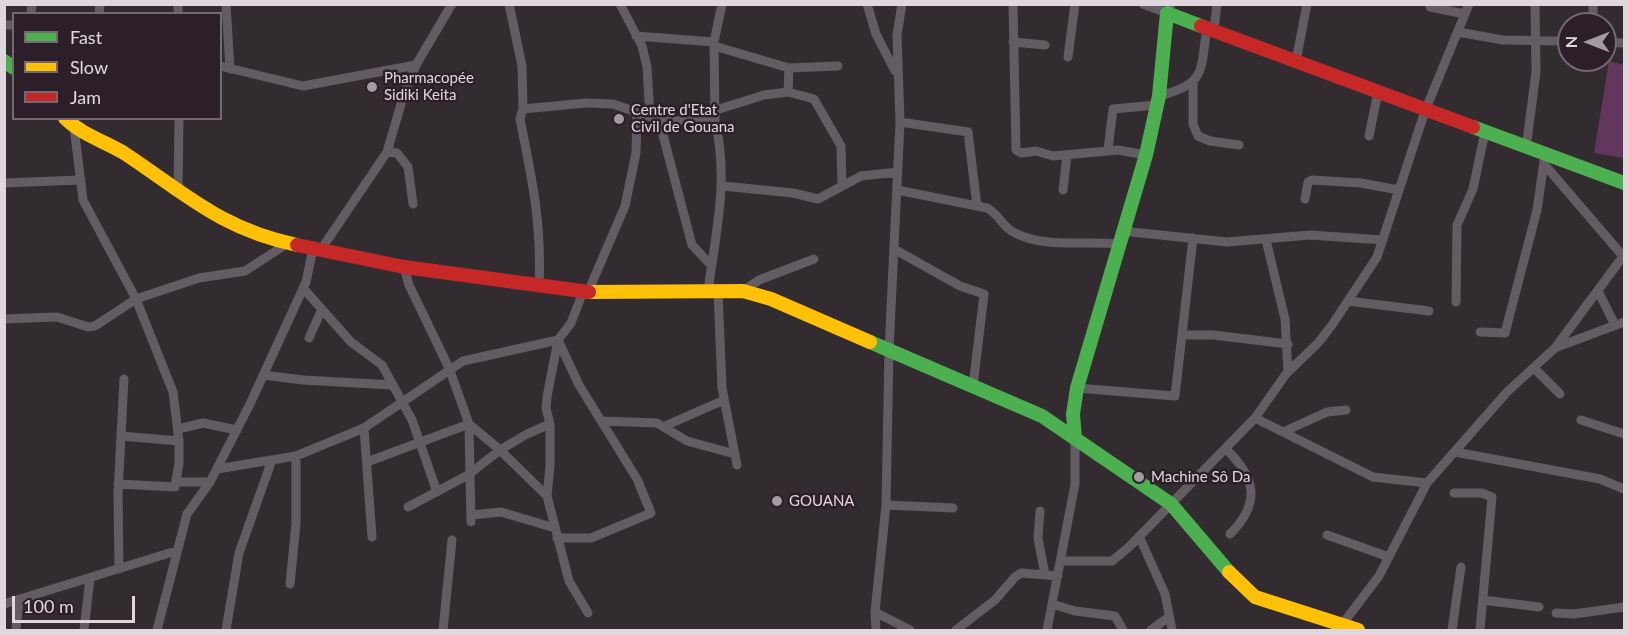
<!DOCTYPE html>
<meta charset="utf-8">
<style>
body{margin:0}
#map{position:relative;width:1629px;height:635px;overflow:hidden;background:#322c31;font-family:Lato,sans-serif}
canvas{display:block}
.frame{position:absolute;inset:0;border:6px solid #e0d7de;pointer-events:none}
.legend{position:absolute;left:12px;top:12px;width:210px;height:108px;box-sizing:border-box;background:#2c1f29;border:2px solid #746971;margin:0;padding:8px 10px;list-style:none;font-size:18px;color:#e0d7de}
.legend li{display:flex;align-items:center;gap:12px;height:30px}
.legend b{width:30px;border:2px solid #746971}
.north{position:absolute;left:1557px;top:12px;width:60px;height:60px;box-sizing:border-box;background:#2c1f29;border:2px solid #746971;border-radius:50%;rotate:270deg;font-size:16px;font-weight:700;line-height:24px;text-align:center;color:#e0d7de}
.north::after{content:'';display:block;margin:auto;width:21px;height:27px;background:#a39ba1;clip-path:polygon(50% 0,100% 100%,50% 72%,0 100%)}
.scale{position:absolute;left:12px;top:596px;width:123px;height:27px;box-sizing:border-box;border:3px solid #e0d7de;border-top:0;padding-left:8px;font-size:18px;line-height:21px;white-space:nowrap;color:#e0d7de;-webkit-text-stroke:4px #2c1f29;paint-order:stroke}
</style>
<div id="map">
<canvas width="1629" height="635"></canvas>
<div class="frame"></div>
<ul class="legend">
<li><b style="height:8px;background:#4caf50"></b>Fast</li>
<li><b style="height:8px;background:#ffc107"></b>Slow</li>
<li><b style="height:8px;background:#c62828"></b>Jam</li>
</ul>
<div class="north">N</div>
<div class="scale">100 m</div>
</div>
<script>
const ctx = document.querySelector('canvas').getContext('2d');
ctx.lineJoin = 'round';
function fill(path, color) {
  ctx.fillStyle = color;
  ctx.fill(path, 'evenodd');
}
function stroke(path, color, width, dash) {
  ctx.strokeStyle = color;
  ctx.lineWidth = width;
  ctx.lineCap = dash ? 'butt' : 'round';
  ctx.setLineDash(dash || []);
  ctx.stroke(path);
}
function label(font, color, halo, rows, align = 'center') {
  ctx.font = font + ' Lato,sans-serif';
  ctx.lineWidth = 5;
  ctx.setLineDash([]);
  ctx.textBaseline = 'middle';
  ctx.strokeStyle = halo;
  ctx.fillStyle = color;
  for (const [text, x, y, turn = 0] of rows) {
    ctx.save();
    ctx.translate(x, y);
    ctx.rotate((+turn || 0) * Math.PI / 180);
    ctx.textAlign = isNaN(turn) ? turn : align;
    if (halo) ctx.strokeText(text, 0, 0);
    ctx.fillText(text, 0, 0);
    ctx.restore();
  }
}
fill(new Path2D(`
 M1609,61l15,4v93l-30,-5z`), '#63375d');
stroke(new Path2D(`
 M178,4v10
 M226,4l4,65
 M509,4l13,62 1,43
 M620,4l22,42 5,21 3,50
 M867,4l9,30 19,37
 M1013,4l3,146 5,3 15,-2 17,5 65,-6 28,5
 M1143,4l24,9 4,-9
 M1430,7l35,7
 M31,14l1,-10
 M99,14l1,-10
 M1593,24v-20
 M4,25h10
 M1214,30l3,-26
 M1458,32l45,8 66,1
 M636,36l78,6
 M1013,42l32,3
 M1605,42l19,1
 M714,46l75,22 49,-2
 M1068,57l7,-53
 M1296,61l11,-57
 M220,66l83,20 113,-21
 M1193,83v41l5,12 12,5 29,4
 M788,92l1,-24
 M1159,96c48,-12 41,-25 48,-68
 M713,111l51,-16 24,-3 26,7 27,47 1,40
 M659,120l33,125 19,20
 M900,122l68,10 9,74
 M74,127l9,73 53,99 37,93 6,49v22l-4,24 -57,-3
 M1369,136l9,-44
 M1526,148l10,-76 -1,-68
 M1108,150l5,-41 44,-4
 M387,152l10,1 11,14 5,37
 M1544,164l78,91
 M4,183l77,-3
 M723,186l70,7 25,6 43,-23 37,-4
 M897,190l90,18c12,6 15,19 28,25 31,16 70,7 104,11
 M1063,190l4,-35
 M178,192l1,-74
 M1305,199l3,-17 4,-2 49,3 38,7
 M1122,231l105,11 83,-7 73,5
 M1266,240l19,79 3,53
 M894,249l66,37 24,8 -11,92
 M320,251l67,-99 17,-58 12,-29 36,-61
 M404,267l5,18 40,83 20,56 2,98
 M539,286c3,-61 -7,-108 -19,-167l3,-10 63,-6 27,1 50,17 52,-1 -1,-78 8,-38
 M303,288l48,54 31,23 30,55 25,72
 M708,291c8,-60 21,-110 7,-171
 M718,291l4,97 15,77
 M743,291l16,-11 55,-21
 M1598,291l17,34
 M583,292l-12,31 -13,17 -11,57 -1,11 4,16v42l-3,30 22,85 19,32
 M588,292l37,-86 11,-53 1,-40
 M1348,301l81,10
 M1456,302l1,-77 16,-36 12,-57
 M4,319l53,-2 31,10 7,-1 41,-27 63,-21 46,-7 43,-28
 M1480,332l25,1 32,-123 8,-55
 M1182,335h31l75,9
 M309,338l13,-29
 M1557,347l67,-25
 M1534,368l26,26
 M263,375l40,5 89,5
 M1077,388l98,8 18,-158
 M1255,418l118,59 54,6
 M1581,420l43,14
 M602,421l55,2 30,18 48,13
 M469,424l31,26 47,46
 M665,426l59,-26
 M364,428l8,109
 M178,429l25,-6 34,7
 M1283,432l44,-20 19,-2
 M121,436l58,5
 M1226,449c30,29 35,54 4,85
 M1455,452l145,27 24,10
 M367,462l102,-38
 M217,469l79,-13 68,-28 99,-67 95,-21
 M176,482h34
 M1454,493h28l10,4 -12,133
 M886,505l67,3
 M408,507l60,-32 32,-25 27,-16 23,-10
 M1040,511l-2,27 7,37
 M471,515l30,-3 54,16
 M1327,535l62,22
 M1139,536l26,58 7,36
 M557,538h34l60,-25 -14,-34 -58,-94 -21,-45
 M1061,561h51l17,-14 126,-129 31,-44 32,-31 14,-18 45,-68 48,-146 44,-107
 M119,569l-1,-76 6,-114
 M290,584l6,-60v-68
 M1483,600l56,7
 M4,604l172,-53
 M1052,604l23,7 40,5 8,14
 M875,612l35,18
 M1556,613l18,1 50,-7
 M1341,626l38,-50 48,-93 80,-91 48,-44 69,-93
 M16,630l3,-31
 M84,630l6,-52
 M157,630l30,-116 23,-32 40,-78 56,-122 7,-33
 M226,630l13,-77 33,-93
 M443,630l9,-90
 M876,630l-1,-18 11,-107 3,-155 11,-228 -3,-87 5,-31
 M956,630l39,-30 20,-23 6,-4 37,3
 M1047,630l28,-146v-46
 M1151,630l18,-13
 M1452,630l9,-63`), '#645c63', 9);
stroke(new Path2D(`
 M4,61l10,7
 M1473,127l151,56
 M870,342l172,74 129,88 58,68
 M1075,438l-2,-24 4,-26 69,-233 13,-59 8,-83 34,13`), '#4caf50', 14);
stroke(new Path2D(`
 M65,118c17,17 39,23 59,35 62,41 97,76 173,92
 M589,292l154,-1 28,8 99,43
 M1229,572l26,25 103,33`), '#ffc107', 14);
stroke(new Path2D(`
 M1201,26l272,101
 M297,245l107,22 185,25`), '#c62828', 14);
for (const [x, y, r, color] of [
 [372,87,6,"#a39ba1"],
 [619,119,6,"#a39ba1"],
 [1139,477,6,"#a39ba1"],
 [777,501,6,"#a39ba1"]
]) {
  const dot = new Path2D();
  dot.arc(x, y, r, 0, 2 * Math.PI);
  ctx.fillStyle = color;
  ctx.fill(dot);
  stroke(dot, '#2c1f29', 2);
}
label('15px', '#e0d7de', '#2c1f29', [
 ["Pharmacopée",384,78],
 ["Sidiki Keita",384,95],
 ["Centre d'Etat",631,110],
 ["Civil de Gouana",631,127],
 ["Machine Sô Da",1151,477],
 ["GOUANA",789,501]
], 'left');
</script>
